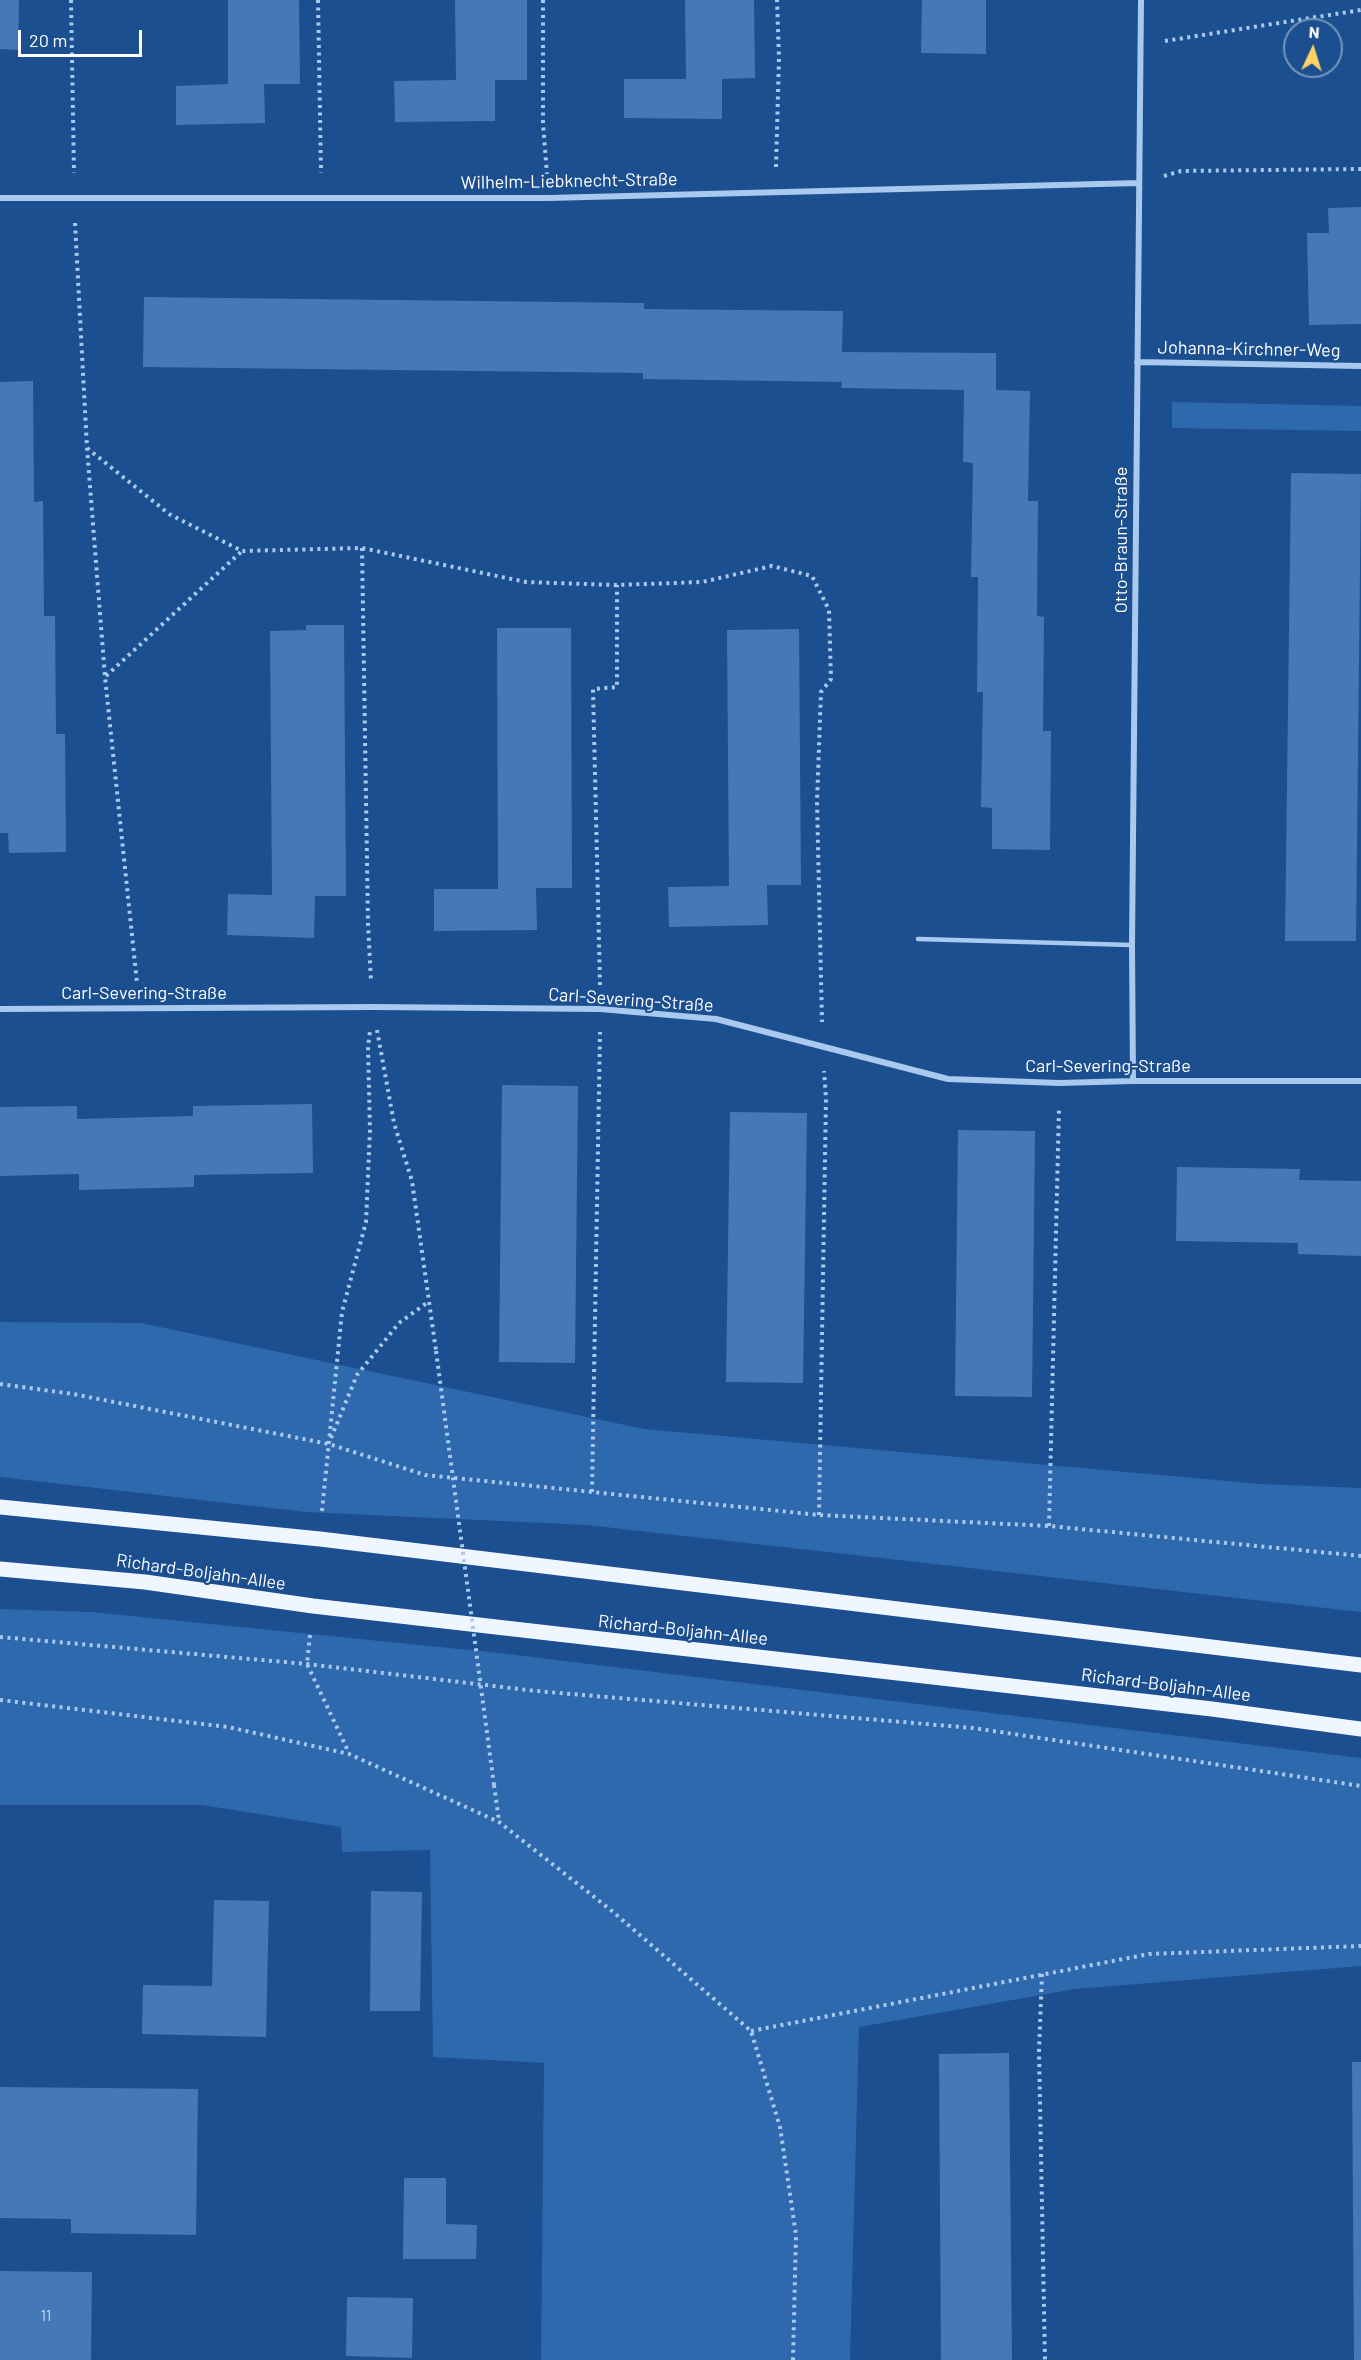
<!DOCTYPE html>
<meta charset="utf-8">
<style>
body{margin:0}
#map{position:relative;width:1361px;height:2360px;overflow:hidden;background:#1b4f8f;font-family:Barlow,sans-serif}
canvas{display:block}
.north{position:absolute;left:1283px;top:18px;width:60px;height:60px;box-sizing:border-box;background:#1b4f8f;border:2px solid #7695bc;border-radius:50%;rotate:4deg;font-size:16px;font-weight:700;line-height:24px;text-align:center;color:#fff}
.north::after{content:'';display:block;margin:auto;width:21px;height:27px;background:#ffd166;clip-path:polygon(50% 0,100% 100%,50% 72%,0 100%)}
.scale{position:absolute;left:18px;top:30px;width:124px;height:27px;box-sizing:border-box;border:3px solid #fff;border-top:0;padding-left:8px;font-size:18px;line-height:21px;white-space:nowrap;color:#fff;-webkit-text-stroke:4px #1b4f8f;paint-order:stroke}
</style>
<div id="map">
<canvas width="1361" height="2360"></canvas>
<div class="north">N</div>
<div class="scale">20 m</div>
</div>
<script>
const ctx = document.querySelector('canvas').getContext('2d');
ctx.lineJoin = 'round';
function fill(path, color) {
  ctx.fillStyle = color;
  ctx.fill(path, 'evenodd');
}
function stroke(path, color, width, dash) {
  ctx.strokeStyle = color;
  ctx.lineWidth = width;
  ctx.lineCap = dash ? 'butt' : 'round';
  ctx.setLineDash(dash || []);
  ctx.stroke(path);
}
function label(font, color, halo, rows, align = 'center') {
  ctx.font = font + ' Barlow,sans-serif';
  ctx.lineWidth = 4.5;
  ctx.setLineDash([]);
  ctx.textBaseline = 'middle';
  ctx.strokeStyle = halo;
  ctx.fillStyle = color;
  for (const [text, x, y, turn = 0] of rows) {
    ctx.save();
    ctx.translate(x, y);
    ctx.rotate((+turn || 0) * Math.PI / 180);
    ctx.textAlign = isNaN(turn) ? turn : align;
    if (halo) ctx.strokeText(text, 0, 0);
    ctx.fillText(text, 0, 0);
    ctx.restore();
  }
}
fill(new Path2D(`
 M1172,402l189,4v25l-189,-3z
 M0,1322l141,1 503,106 617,55 100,4v124l-774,-87 -281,-13 -306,-35z
 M0,1609l91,3 408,41 862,105v208l-286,23 -216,38 -9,333h-309l3,-297 -111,-6 -3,-207 -88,2 -1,-25 -139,-22h-202z`), '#2e69ad');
fill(new Path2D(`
 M0,0h19l-1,50 -18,-1z
 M228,0h71l1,84h-36l1,39 -89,2v-39l52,-2z
 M455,0h72v80h-32v41l-100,1 -1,-41 62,-1z
 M685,0h69l1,78 -33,1v40l-98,-1v-39h62z
 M922,0h64v54l-65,-1z
 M1361,207v117l-52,1 -2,-92h22l-1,-25z
 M144,297l500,6v6l199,2 -1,41 154,1v37l34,1 -2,110h10l-1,115 7,1 -1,114h8l-1,119 -58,-1v-41l-11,-1 2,-115h-6l1,-115h-7l2,-114 -10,-1 1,-72 -123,-2 1,-6 -199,-3v-6l-500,-6z
 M33,381l1,121 9,-1 1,115h11l1,118h9l1,118 -57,1 -1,-20h-8v-451z
 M1291,473l70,1 -5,467h-71z
 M306,625h38l2,271h-31l-1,42 -87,-3 1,-41 44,1 -2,-264 36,-1z
 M497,628h74l1,260h-36l1,42 -103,1v-42h64z
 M799,629l2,256h-34l1,40 -99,2 -1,-40 61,-1 -2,-256z
 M502,1085l76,1 -3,277 -76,-1z
 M312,1104l1,69 -119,2v12l-115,3v-16l-79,2v-69l77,-1v13l116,-3v-10z
 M730,1112l77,1 -4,270 -77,-1z
 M958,1130l77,1 -3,266 -77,-1z
 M1177,1167l123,2 -1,11 62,1v75l-63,-2v-11l-122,-2z
 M371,1891l51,1 -2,119h-50z
 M214,1900l55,1 -3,136 -124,-3 1,-49 69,1z
 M1009,2053l3,307h-71l-2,-306z
 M1352,2062h9v298h-7z
 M0,2087l198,2 -2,146 -125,-2v-14l-71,-1z
 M404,2178h42v46l31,1 -1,34h-73z
 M0,2271l92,1 -1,88h-91z
 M347,2297l66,1 -1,60 -66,-2z`), '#4478b7');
stroke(new Path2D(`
 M71,0l3,173
 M318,0l3,173
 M543,0v124l4,50
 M1165,41l196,-31
 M776,167l3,-109 -2,-58
 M1164,176l17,-5 180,-2
 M75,223l12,225 18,229 32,306
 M87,448l82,66 73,37 120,-3 164,34 91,3 85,-3 70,-16 40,10 17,34 2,69 -10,13 -4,110 5,220
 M362,548l6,376 3,57
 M106,676l136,-125
 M600,985l-7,-296 24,-2v-102
 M377,1030l17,93 18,58 24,170
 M0,1384l73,10 256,50 96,31 394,40 230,11 312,30
 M331,1438l26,-63 42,-52 29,-21
 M592,1492l8,-460
 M322,1511l20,-199 24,-90 4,-92 -2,-83 2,-16
 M819,1515l7,-417 -2,-27
 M1049,1526l10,-418
 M310,1635l-3,29 42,89
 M0,1637l307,27 229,27 437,37 388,58
 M0,1700l228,27 121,27 150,68 113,89 139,120 29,96 16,108 -3,125
 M494,1785l5,36
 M1042,1974l-3,77 6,309
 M751,2031l398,-77 212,-8`), '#a9c9ee', 4, [3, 4.5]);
stroke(new Path2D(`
 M918,939l214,6`), '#a9c9ee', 4.5);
stroke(new Path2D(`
 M0,198h548l591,-15
 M1137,362l224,4
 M0,1009l373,-2 227,2 116,10 232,60 111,4 74,-2h228
 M1133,1081l-1,-136 9,-945`), '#a9c9ee', 6);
stroke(new Path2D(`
 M0,1507l320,32 1041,126
 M0,1569l145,13 168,24 899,103 149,20`), '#f0f6ff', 15);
stroke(new Path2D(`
 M436,1351l58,434`), '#a9c9ee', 4, [3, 4.5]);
label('15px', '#d0dded', null, [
 ["11",46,2316]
]);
label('18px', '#fff', '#1b4f8f', [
 ["Wilhelm-Liebknecht-Straße",569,181,-1],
 ["Johanna-Kirchner-Weg",1249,349,1],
 ["Otto-Braun-Straße",1121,540,-90],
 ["Carl-Severing-Straße",144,993],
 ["Carl-Severing-Straße",631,1000,4],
 ["Carl-Severing-Straße",1108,1066],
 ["Richard-Boljahn-Allee",201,1572,8],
 ["Richard-Boljahn-Allee",683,1630,6],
 ["Richard-Boljahn-Allee",1166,1685,7]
]);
</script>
